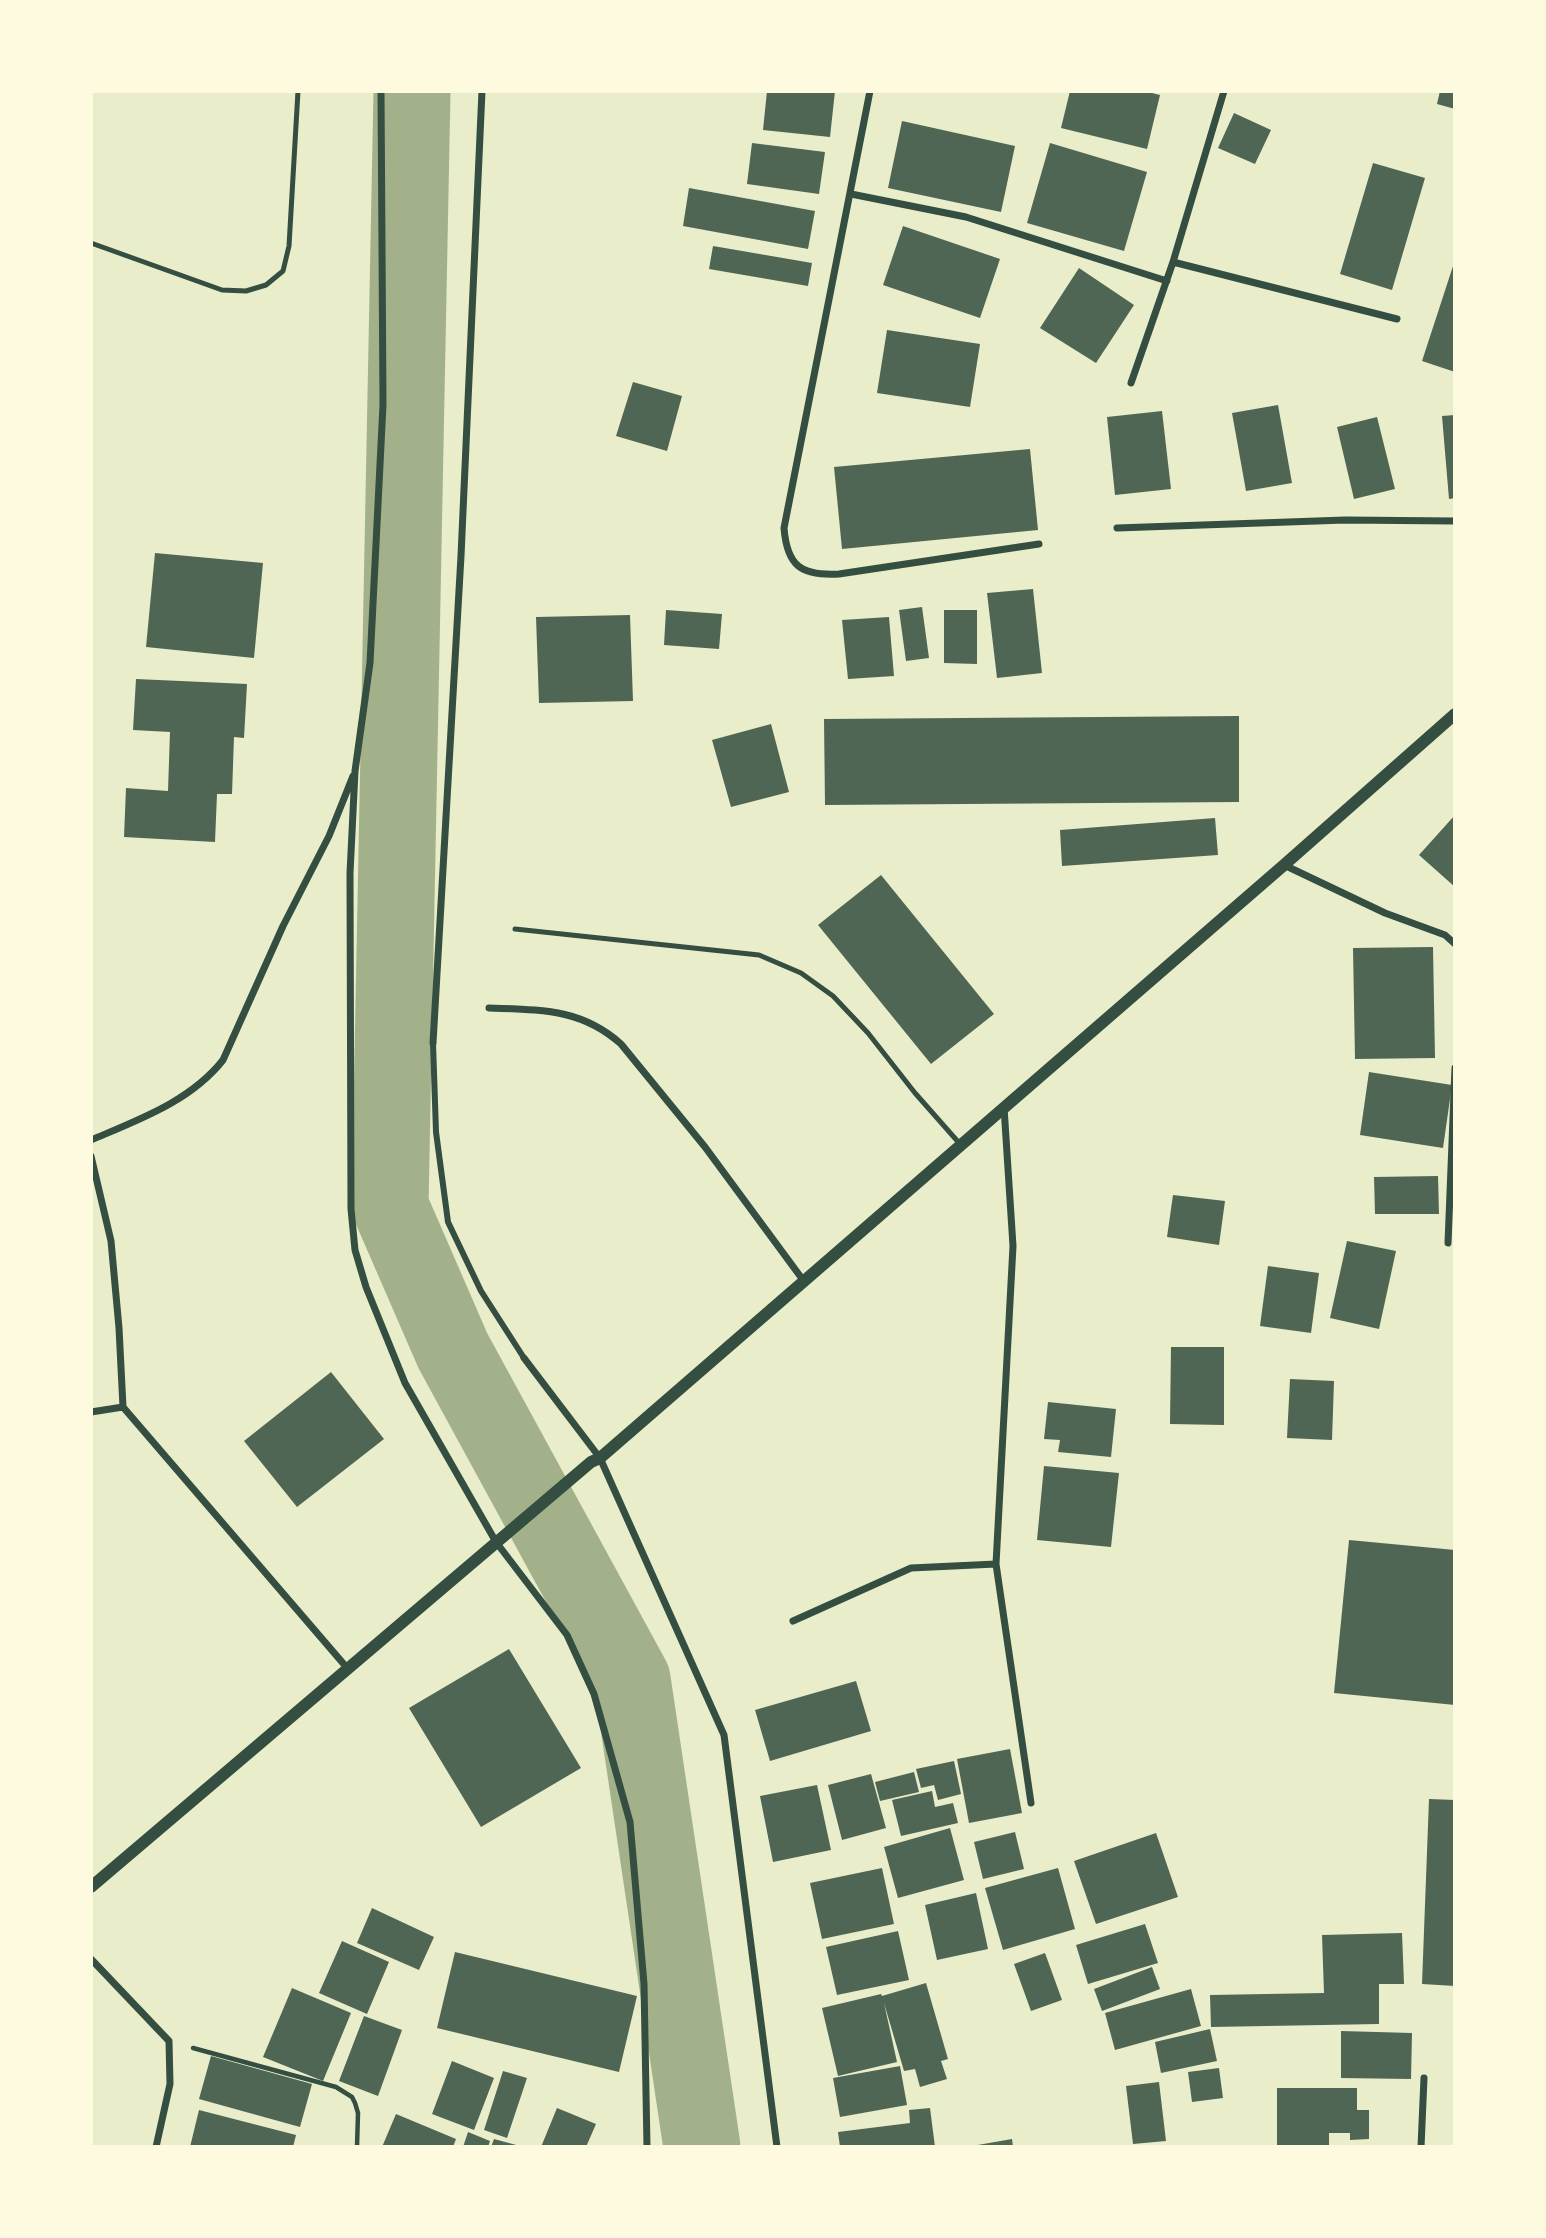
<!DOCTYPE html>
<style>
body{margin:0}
#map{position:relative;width:1546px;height:2238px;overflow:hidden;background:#e9edc9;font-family:"Source Sans 3",sans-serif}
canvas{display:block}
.frame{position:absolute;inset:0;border:93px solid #fefae0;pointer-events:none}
</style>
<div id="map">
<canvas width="1546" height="2238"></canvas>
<div class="frame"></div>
</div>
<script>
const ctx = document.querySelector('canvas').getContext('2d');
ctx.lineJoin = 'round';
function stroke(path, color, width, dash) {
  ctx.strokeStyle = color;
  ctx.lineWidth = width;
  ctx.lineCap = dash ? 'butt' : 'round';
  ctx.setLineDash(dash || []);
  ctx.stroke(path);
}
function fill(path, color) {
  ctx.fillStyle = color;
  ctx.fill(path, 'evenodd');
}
stroke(new Path2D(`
 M412,91l-22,1115 63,145 179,328 70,468`), '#a3b18a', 77);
fill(new Path2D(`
 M767,91h68l-5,46 -67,-7z
 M1070,91h74l16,4 -13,54 -86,-21z
 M1440,91h15v18l-18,-5z
 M1234,113l37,17 -16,34 -37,-16z
 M902,121l113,25 -14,66 -113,-24z
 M752,143l73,9 -6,42 -72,-10z
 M1050,143l97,29 -23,79 -97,-28z
 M1373,163l52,15 -33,112 -52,-16z
 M689,188l126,23 -7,38 -125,-23z
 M903,226l97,33 -20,59 -97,-33z
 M713,246l99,17 -4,23 -99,-17z
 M1454,263h1v109l-33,-11z
 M1079,268l55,37 -38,58 -56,-35z
 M887,330l93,14 -10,63 -93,-14z
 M633,382l49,14 -15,55 -51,-15z
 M1278,405l14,78 -46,8 -14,-78z
 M1162,411l9,78 -56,6 -8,-78z
 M1455,415v83l-6,1 -7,-83z
 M1377,417l18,72 -41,10 -17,-72z
 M1030,449l8,81 -196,19 -8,-82z
 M155,553l108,10 -9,95 -108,-11z
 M1033,589l9,84 -45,5 -10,-85z
 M922,607l7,51 -23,3 -7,-51z
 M666,610l56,4 -3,35 -55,-4z
 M944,610h33v54l-33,-1z
 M630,615l3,86 -94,2 -3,-86z
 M889,617l5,59 -46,3 -6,-59z
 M136,679l111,5 -3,54 -10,-1 -2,57h-15l-2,48 -91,-5 2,-49 42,3 2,-59 -37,-2z
 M1239,716v86l-414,3 -1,-86z
 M771,724l18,68 -58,15 -19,-67z
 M1455,815v72l-36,-32z
 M1215,818l3,37 -156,11 -2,-36z
 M881,875l113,139 -63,50 -113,-139z
 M1433,947l2,111 -80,1 -2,-111z
 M1369,1072l83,13 -9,63 -83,-13z
 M1438,1176l1,38h-64l-1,-37z
 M1173,1195l52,6 -6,44 -52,-8z
 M1347,1241l49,10 -17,78 -49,-11z
 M1268,1266l51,7 -8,60 -51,-7z
 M1171,1347h53v78l-54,-1z
 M331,1372l53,67 -87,68 -53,-66z
 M1290,1379l44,2 -2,59 -45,-2z
 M1048,1402l68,7 -5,48 -53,-5 2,-12 -16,-1z
 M1044,1466l75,7 -8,74 -74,-7z
 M1349,1540l106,10v155l-121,-12z
 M509,1649l72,119 -100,59 -72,-119z
 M856,1681l15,50 -101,30 -15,-51z
 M1010,1749l12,64 -53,10 -12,-64z
 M954,1761l7,33 -23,6 -4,-15 -13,3 -5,-19z
 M914,1772l5,20 -39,9 -5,-19z
 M871,1774l15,54 -44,12 -14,-55z
 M817,1785l14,65 -58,12 -13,-66z
 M932,1791l3,16 18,-4 5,20 -57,13 -9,-36z
 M1429,1799l26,1v186l-33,-2z
 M950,1828l14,52 -66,18 -14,-51z
 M1015,1832l9,37 -41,10 -9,-37z
 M1156,1833l22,64 -82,27 -22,-63z
 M882,1868l12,56 -72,15 -12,-56z
 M1058,1868l17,61 -72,21 -18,-62z
 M976,1893l12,56 -51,11 -12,-55z
 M372,1908l62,29 -15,33 -62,-27z
 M1145,1924l13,39 -70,21 -12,-39z
 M898,1931l11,49 -72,15 -11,-48z
 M1402,1933l2,51h-25v40l-168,3 -1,-32 114,-2 -2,-58z
 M342,1941l47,21 -22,52 -48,-21z
 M455,1952l182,44 -18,76 -182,-44z
 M1045,1953l17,47 -31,11 -17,-47z
 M1152,1967l8,22 -58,22 -8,-22z
 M926,1983l22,76 -7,2 6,18 -27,8 -5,-18 -11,2 -20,-68 13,59 -59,14 -16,-68 59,-14 1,2z
 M292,1988l59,25 -28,68 -60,-24z
 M1191,1989l10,37 -86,24 -10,-37z
 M364,2016l38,14 -24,66 -39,-15z
 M1210,2029l7,32 -56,12 -6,-31z
 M1341,2031l71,2 -1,46 -70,-1z
 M211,2056l101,28 -12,43 -101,-28z
 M452,2061l42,17 -20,52 -42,-16z
 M900,2066l7,39 -67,12 -7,-39z
 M1219,2068l4,30 -31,4 -4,-30z
 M503,2071l24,7 -20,60 -23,-8z
 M1159,2082l7,59 -33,3 -7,-58z
 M1277,2088h80v22h12v29l-19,1v-7h-21v14h-52z
 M557,2108l39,16 -10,23h-45z
 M930,2108l5,39h-95l-2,-15 72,-9 -1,-13z
 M199,2110l97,25 -3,12h-103z
 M396,2114l60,25 -3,8h-71z
 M468,2132l22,9 -2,6h-25z
 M494,2139l26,7v1h-29z
 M1012,2139l1,8h-41v-1z`), '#4f6655');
stroke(new Path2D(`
 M193,2048l143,39 16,10 3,6 3,10 -1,34`), '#344e41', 4.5);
stroke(new Path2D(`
 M91,243l131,47 24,1 20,-6 17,-14 6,-25 9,-155
 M515,929l244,26 42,18 32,23 35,37 47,60 45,51`), '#344e41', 5);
stroke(new Path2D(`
 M433,1043l3,89 12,90 33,69 43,67`), '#344e41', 6);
stroke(new Path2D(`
 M381,91l2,314 -13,258 -15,108 -5,102 1,336 4,41 11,37 39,96 91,159 71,93 27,59 36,128 14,162 3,163
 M870,91l-86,437c3,38 17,48 55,46l200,-30
 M851,194l115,23 201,64
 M1173,262l51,-171
 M1131,383l42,-121 224,57
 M1117,528l228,-8 110,1
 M1284,865l101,48 60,22 10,9
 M489,1008c51,2 92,0 132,36l84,103 98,133
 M433,1043l28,-487 21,-465
 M1004,1107l9,139 -17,318 35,239
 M91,1140c47,-20 100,-39 132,-80l60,-134 46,-90 24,-60
 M91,1156l20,85 8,87 4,79 225,262
 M1448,1243l7,-175
 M524,1358l76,100 124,277 53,412
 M91,1412l32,-5
 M793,1621l118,-53 85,-4
 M91,1959l78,82 1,43 -14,63
 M1421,2147l3,-69`), '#344e41', 7);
stroke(new Path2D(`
 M91,1887l500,-425 9,-4 684,-593 171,-151`), '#344e41', 12);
</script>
